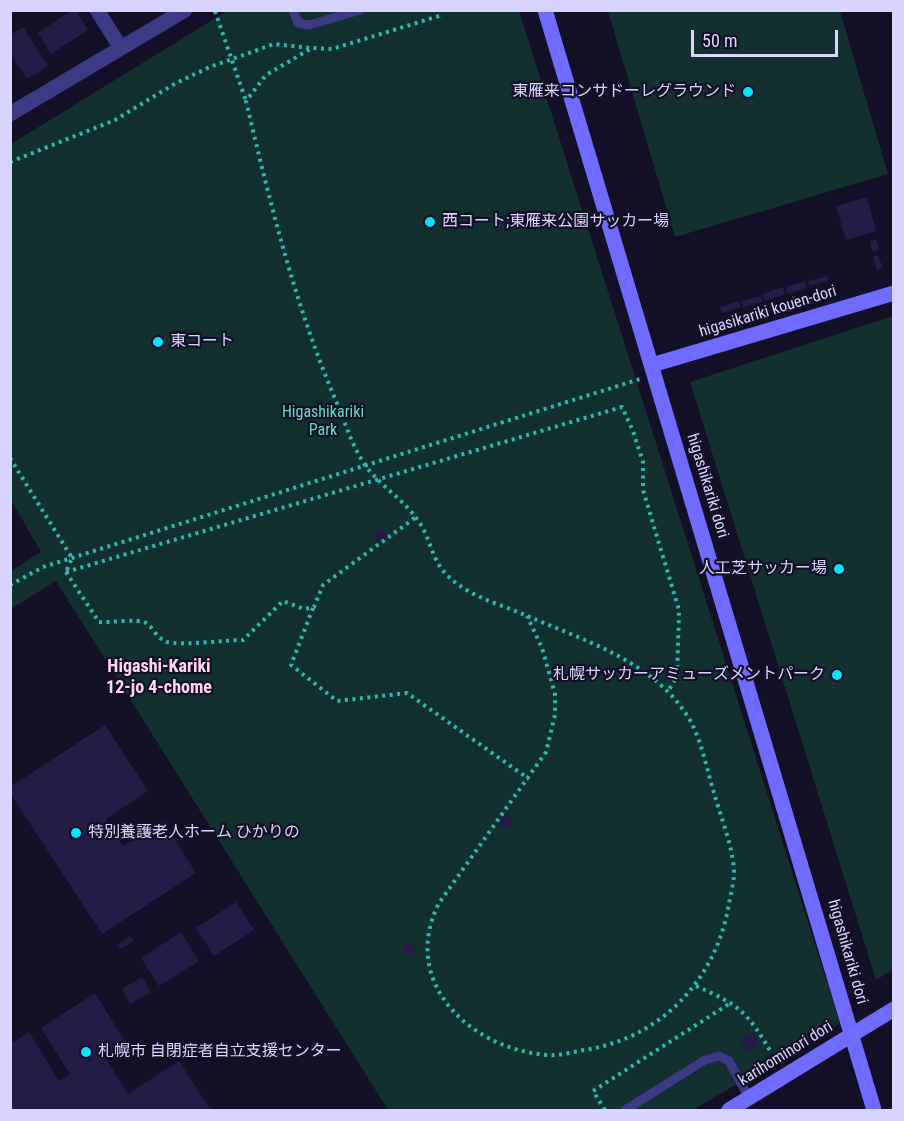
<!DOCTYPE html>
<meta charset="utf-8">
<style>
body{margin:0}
#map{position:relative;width:904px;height:1121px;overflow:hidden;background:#130f26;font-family:"Roboto Condensed",sans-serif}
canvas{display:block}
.frame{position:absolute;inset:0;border:12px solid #d9d4ff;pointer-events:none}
.scale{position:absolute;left:691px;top:30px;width:147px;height:27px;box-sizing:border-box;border:3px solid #d9d4ff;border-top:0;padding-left:8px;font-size:18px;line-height:21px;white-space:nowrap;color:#d9d4ff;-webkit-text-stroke:4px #130f26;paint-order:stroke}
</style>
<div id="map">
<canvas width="904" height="1121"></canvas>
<div class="frame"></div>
<div class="scale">50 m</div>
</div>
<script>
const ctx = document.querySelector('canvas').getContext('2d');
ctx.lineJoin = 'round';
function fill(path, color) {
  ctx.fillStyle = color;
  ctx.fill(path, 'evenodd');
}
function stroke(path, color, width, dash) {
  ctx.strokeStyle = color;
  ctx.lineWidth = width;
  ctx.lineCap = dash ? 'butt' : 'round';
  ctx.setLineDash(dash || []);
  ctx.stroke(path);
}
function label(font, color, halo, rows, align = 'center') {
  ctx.font = font + ' "Roboto Condensed","Noto Sans JP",sans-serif';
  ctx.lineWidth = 4.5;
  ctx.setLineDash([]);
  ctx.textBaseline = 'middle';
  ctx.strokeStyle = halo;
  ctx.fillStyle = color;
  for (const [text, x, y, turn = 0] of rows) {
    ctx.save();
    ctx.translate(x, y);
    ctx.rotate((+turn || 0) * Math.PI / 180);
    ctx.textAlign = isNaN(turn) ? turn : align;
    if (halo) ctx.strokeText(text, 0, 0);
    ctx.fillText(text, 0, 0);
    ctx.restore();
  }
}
fill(new Path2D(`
 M227,11h292l321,1012 -147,87h-305l-332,-529 -45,28v-38l30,-19 -30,-52v-356z
 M608,11h232l48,163 -213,63z
 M893,316l1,653 -18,11 -186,-598z`), '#12302f');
fill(new Path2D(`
 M72,10h4l12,20 -37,24 -13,-21z
 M23,27l25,39 -21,13 -17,-26v-18z
 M867,197l9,34 -30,9 -10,-34z
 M876,239l3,11 -7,2 -2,-11z
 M878,255l5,13 -6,2 -4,-13z
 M827,276l1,5 -19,5 -1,-5z
 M805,281l2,7 -20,6 -1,-7z
 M783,287l2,7 -20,7 -3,-7z
 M761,296l2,6 -20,5 -2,-6z
 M739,301l2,6 -19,6 -2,-6z
 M382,528l6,8 -8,7 -7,-8z
 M105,725l43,66 -42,28 17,27 40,-25 33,52 -94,61 -92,-141v-6z
 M505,815l9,6 -7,9 -9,-6z
 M236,902l18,28 -40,26 -18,-28z
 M181,932l18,29 -40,25 -18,-28z
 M131,936l3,5 -13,8 -3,-5z
 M404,943h10l1,10h-11z
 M142,977l9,15 -21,12 -8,-15z
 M95,993l32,52 -21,14 22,35 51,-33 31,48 -200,1v-66l19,-12 30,49 11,-7 -29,-46z
 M753,1032l7,12 -13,8 -7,-13z`), '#241b47');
stroke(new Path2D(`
 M215,11l31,90
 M439,16l-107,33 -20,-1 -46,27 -20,26c24,102 49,204 90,300 9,21 15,42 27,61 15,23 41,37 56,60 10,14 12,32 22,46 19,26 56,35 84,47 60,26 132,47 166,107 11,21 16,48 23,71 7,25 19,53 20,79 0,12 -4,25 -6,37 -14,73 -69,130 -144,141 -12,2 -24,6 -37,5 -77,-6 -148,-73 -108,-152l107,-151 9,-37v-21l-13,-46 -15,-32
 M10,162l105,-42 61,-37 34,-16 64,-23 37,4
 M10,458l62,100 -6,14
 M66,572l556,-165 11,24 10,31v28l36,120 -2,67 -9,14
 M66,572l33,50c11,1 39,-4 47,1 8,5 10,15 21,19 15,4 58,-2 76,-2l40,-39 21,8 10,-2 9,-22 93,-68
 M10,585l33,-18 597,-188
 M313,608l-22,57 46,36 70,-8 122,86
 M696,986c44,19 52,27 76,68
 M605,1110l-12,-19 139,-89`), '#2fb8b0', 4, [3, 4.5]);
stroke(new Path2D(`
 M293,10l5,13 11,2 51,-15
 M625,1110l80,-50 14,-4 10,5 20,37`), '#3d3a85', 9);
stroke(new Path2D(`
 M97,10l24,38
 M10,114l175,-104`), '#3d3a85', 15);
stroke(new Path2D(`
 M545,10l329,1100
 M652,365l242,-72
 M729,1110l165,-101`), '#6f6bff', 15);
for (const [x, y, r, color] of [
 [748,92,6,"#00e5ff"],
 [430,222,6,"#00e5ff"],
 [158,342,6,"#00e5ff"],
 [839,569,6,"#00e5ff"],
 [837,675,6,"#00e5ff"],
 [76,833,6,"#00e5ff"],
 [86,1052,6,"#00e5ff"]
]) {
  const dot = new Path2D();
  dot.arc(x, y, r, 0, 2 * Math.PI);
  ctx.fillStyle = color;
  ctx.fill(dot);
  stroke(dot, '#130f26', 2);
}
label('16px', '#d9d4ff', '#130f26', [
 ["東雁来コンサドーレグラウンド",736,92,"right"],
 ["西コート;東雁来公園サッカー場",442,222],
 ["東コート",170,342],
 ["人工芝サッカー場",827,569,"right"],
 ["札幌サッカーアミューズメントパーク",825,675,"right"],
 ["特別養護老人ホーム ひかりの",88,833],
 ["札幌市 自閉症者自立支援センター",98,1052]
], 'left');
label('16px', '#d9d4ff', '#130f26', [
 ["higasikariki kouen-dori",768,312,-17],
 ["higashikariki dori",707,486,73],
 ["higashikariki dori",847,952,74],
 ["karihominori dori",786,1054,-32]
]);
label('16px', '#5fe0c0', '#130f26', [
 ["Higashikariki",323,413],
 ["Park",323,431]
]);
label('bold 18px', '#ffd6f0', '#130f26', [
 ["Higashi-Kariki",159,667],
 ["12-jo 4-chome",159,688]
]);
</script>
